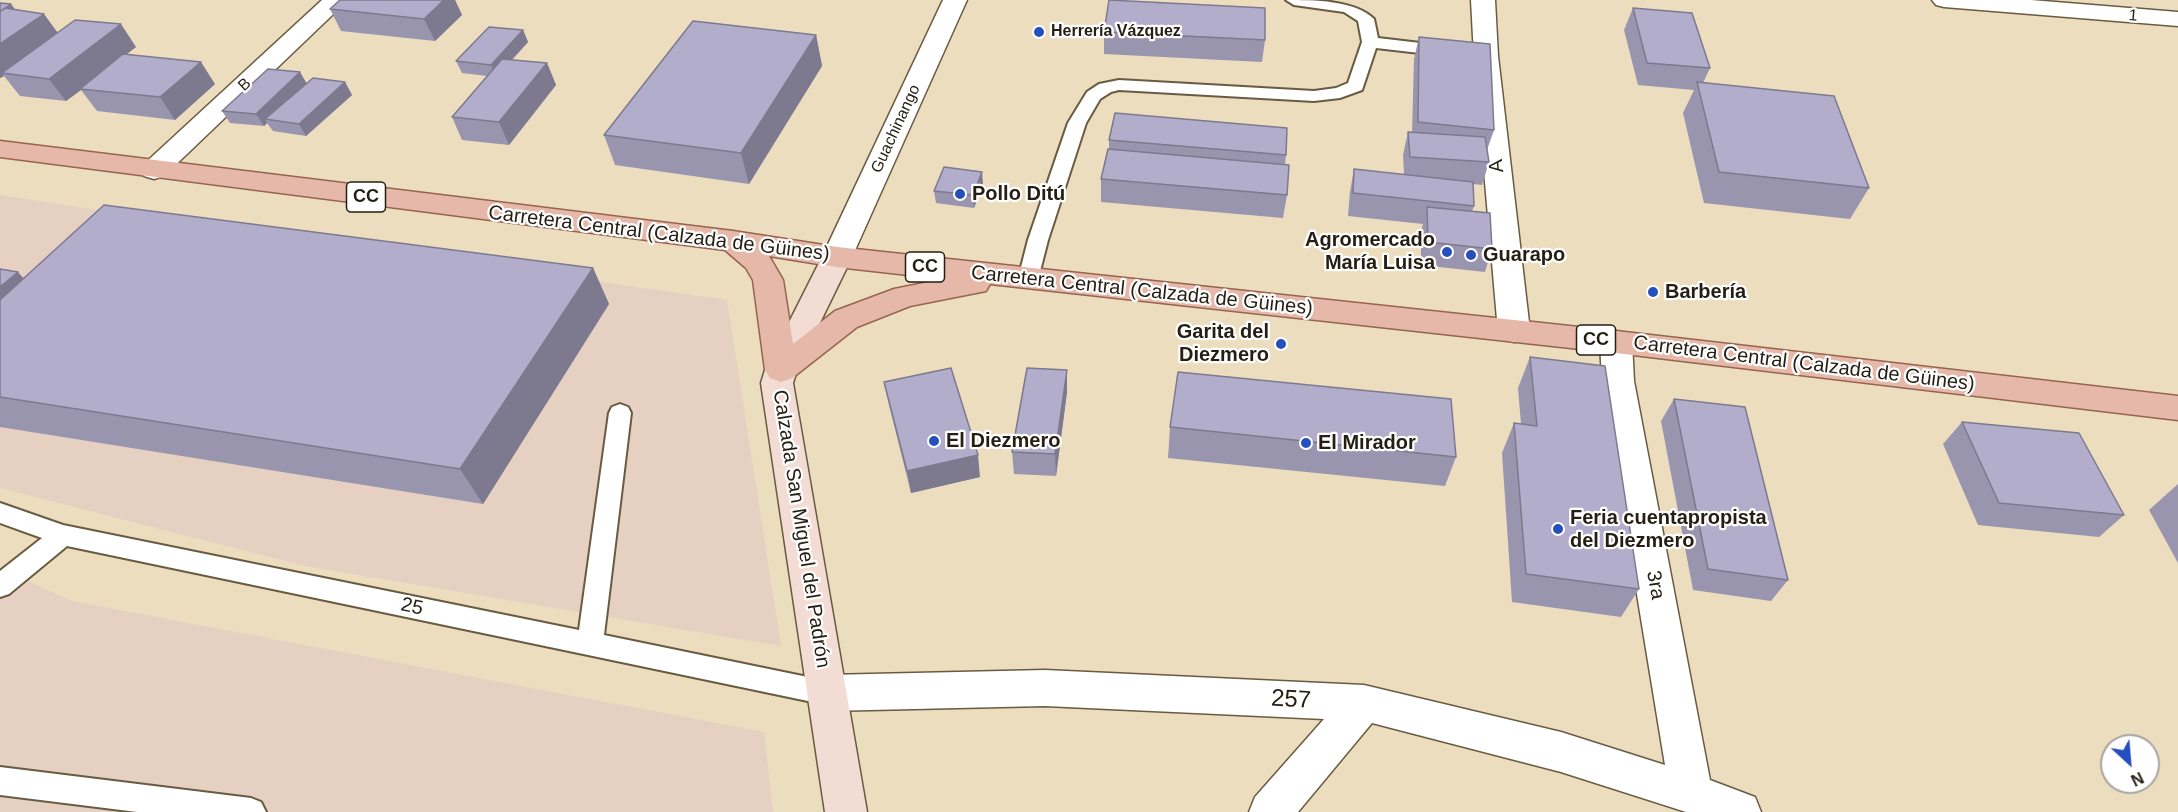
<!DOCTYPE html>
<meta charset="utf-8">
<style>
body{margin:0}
#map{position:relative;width:2178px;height:812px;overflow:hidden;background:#ecddbf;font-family:Arial,sans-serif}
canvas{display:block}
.north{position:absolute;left:2100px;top:734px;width:60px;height:60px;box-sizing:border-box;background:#fff;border:2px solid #a7a5a1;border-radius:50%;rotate:154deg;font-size:16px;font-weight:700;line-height:24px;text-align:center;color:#241e13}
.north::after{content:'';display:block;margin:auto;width:21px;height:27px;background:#264fbe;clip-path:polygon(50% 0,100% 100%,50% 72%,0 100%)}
</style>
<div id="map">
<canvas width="2178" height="812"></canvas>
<div class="north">N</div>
</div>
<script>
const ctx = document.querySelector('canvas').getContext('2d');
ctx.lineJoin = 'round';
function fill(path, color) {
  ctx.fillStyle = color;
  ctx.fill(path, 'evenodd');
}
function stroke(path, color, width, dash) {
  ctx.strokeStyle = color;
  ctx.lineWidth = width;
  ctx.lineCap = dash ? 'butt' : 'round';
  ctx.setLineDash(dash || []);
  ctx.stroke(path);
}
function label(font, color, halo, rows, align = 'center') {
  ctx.font = font + ' Arial,sans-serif';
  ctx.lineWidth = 4.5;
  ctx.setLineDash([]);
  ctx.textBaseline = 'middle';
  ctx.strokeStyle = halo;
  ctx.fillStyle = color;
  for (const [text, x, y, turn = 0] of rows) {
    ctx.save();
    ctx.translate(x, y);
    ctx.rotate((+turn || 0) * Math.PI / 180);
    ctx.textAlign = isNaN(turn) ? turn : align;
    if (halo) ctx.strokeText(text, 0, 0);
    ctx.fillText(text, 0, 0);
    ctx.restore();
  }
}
fill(new Path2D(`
 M0,195l137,21 590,84 54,346 -476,-80 -305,-78z
 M0,569l72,32 692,131 9,80h-773z`), '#e5d0c2');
const lane = new Path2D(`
 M1286,0c28,0 69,0 88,19l4,19 68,8 8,5 -8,5 -70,-8 -14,42 -22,8 -26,3 -195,-11 -8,2 -11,7 -14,24 -38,117 -10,39 -3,5 -7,2 -7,-2 -3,-5 10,-39 40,-117 19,-31 12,-8 20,-4 195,11 22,-3 12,-5 14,-41 -4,-21 -14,-9 -50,-7z
 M620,404l8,3 3,6 -27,222 223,46 10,3 4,9 -4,9 -10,3 -760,-159 -58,48 -9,3v-26l42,-33 -42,-15v-20l63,22 516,105 30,-217 3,-6z
 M0,767l251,31 10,4 5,10h-129l-137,-17z`);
const street = new Path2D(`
 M322,0h26l-184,176 -10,3 -10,-3 -4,-6 4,-6z
 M943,0h24l-115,257 -5,7 -10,3 -10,-3 -5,-7z
 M1471,0h24l3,56 32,275 -5,8 -11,3 -11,-3 -5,-8 -24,-275z
 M1932,0h99l147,12v14l-234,-19 -8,-2z
 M1616,331l11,3 5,8 2,39 76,399 45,17 6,15h-75l-125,-40 -189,-49 -74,89h-49l6,-15 69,-78 -279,-13 -218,5 -14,-5 -6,-13 6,-13 14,-5 218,-5 319,15 197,47 104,33 -63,-384 -2,-39 5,-8z`);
const secondary = new Path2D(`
 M837,247l10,3 5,7 -55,113 -4,13 74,429h-42l-64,-429 4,-13 57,-113 5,-7z`);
const primary = new Path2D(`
 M0,141l733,90 104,16 779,84 562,65v24l-562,-67 -626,-69 -4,7 -76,15 -53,21 -65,51 -11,4 -11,-4 -5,-8 -12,-90 -7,-12 -21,-18 -725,-93zM769,256l68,11 107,12 -50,10 -59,22 -42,33 -10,-64z`);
stroke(lane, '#685b41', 4);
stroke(street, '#685b41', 3);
stroke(secondary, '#685b41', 3);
stroke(primary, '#96644f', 3);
fill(lane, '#fff');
fill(street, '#fff');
fill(secondary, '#f2dcd4');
fill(primary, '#e5b8a9');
fill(new Path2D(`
 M340,0h115l7,15 -27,26 -94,-10 -11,-22z
 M0,3l15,7 43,22 78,15 -10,7 89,30 -40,36 -78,-9 -16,-21 -15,11 -46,-5 -16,-20 -4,2z
 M1633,8l77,60 -7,15 166,105 -19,31 -146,-16 -21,-90 11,-23 -56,-5 -14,-55z
 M523,30l5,12 -16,18 35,3 9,22 -47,60 -47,-5 -10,-23 35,-41 -25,-3 -6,-12z
 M1104,32l161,8 -3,22 -158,-8z
 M816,35l6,31 -73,118 -134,-19 -11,-30z
 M1419,37l75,93 -7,20 2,12 -7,23 -9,-1 1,22 -2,5 20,38 -7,23 -64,-7v-35l2,-6 -75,-8 2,-24 4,-23 50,6 -1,-20 5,-23h4l2,-73z
 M345,82l7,13 -46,41 -33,-5 -6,-8 -3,3 -34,-3 -8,-12 85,-28z
 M1109,140l177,15 -1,9 2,31 -4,23 -182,-16v-23l8,-30z
 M983,184l-9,24 -38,-5 -2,-12z
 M593,268l16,36 -126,200 -483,-77v-158l24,9z
 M1530,357l109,232 -18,28 -109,-15 -10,-149 12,-30 7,1 -3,-36z
 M1067,370v22l-11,84 -42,-2 -2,-22z
 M884,382l96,95 -69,16 -22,-88z
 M1674,399l114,181 -17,21 -78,-11 -32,-169z
 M1962,422l162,93 -25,22 -121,-12 -35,-81z
 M1170,427l286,30 -11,29 -277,-28z
 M2178,484v79l-29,-53z`), '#9995af');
fill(new Path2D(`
 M444,0h11l7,15 -27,26 -11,-22z
 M11,4l9,12 -20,-4z
 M44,14l16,22 -58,37 2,3 -4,2v-34z
 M121,24l15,23 -54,42h-2l1,1 -15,11 -17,-22z
 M523,30l5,12 -32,35 -5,-12z
 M816,35l6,31 -73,118 -8,-31z
 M201,62l14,22 -40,36 -15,-23z
 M547,63l9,22 -47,60 -10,-23z
 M300,72l7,12 -42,35 2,4 -3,3 -8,-12z
 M345,82l7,13 -46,41 -7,-12z
 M982,172l1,12 -9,24 -1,-13z
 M593,268l16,36 -126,200 -23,-35z
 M18,272l11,13 -29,25v-23z
 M1067,370v22l-11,84 -1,-22z
 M978,455l2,22 -69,16 -4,-22z`), '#7d798e');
const building = new Path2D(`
 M340,0h104l-20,19 -94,-10z
 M1109,0l156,8v32l-161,-8z
 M0,3l11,1 -11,8z
 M5,8l39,6 -44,30v-32z
 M1633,8l59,5 18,55 -63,-5z
 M75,20l46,4 -72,55 -47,-6z
 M693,21l123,14 -75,118 -137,-18z
 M489,27l34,3 -32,35 -35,-4z
 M1419,37l71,7 4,86 -76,-8z
 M123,54l78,8 -41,35 -80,-8z
 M502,59l45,4 -48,59 -47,-5z
 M268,69l32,3 -44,42 -34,-3z
 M313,78l32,4 -46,42 -34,-5z
 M1697,82l137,14 35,92 -150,-16z
 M1115,113l172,15 -1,27 -177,-15z
 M1408,132l77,5 4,25 -79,-5z
 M1108,149l181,16 -2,30 -186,-16z
 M944,167l38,5 -9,23 -39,-4z
 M1354,169l119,13 1,24 -121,-13z
 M104,205l489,63 -133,201 -460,-72v-97z
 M1427,207l63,6 2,36 -64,-7z
 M0,269l18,3 -18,15z
 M1530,357l75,9 34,223 -113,-15 -12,-151 23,3z
 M951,368l27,87 -71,16 -23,-89z
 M1027,368l40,2 -12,84 -43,-2z
 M1178,372l273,27 5,58 -286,-30z
 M1674,399l71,8 43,173 -80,-11z
 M1962,422l117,11 45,82 -125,-12z`);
fill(building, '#b2adcb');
stroke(building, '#7d798e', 1.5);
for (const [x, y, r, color] of [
 [1039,32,6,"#264fbe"],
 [960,194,6,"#264fbe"],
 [1447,252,6,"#264fbe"],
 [1471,255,6,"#264fbe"],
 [1653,292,6,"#264fbe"],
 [1281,344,6,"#264fbe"],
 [934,441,6,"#264fbe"],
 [1306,443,6,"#264fbe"],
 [1558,529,6,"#264fbe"]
]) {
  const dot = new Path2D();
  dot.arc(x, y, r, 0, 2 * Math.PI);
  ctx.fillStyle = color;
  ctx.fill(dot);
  stroke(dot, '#fff', 2);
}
label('16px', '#241e13', '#fff', [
 ["1",2133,16,5],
 ["B",245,85,-43],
 ["Guachinango",896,129,-65]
]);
label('bold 16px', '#241e13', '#fff', [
 ["Herrería Vázquez",1051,32]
], 'left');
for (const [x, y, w] of [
 [366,197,39],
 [925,267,39],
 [1596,340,39]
]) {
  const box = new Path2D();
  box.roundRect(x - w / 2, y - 15, w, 30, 4.5);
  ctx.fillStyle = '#fff';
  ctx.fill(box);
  stroke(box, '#241e13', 1.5);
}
label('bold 18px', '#241e13', null, [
 ["CC",366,197],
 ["CC",925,267],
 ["CC",1596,340]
]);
label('20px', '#241e13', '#fff', [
 ["A",1497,166,-96],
 ["Carretera Central (Calzada de Güines)",659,234,7],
 ["Carretera Central (Calzada de Güines)",1142,291,6],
 ["Carretera Central (Calzada de Güines)",1804,364,7],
 ["Calzada San Miguel del Padrón",801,529,81],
 ["3ra",1655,585,80],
 ["25",412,607,12]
]);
label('bold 20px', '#241e13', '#fff', [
 ["Pollo Ditú",972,194],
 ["Agromercado",1435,240,"right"],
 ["María Luisa",1435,263,"right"],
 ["Guarapo",1483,255],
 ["Barbería",1665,292],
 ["Garita del",1269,332,"right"],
 ["Diezmero",1269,355,"right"],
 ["El Diezmero",946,441],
 ["El Mirador",1318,443],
 ["Feria cuentapropista",1570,518],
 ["del Diezmero",1570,541]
], 'left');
label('24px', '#241e13', '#fff', [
 ["257",1291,700,3]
]);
</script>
